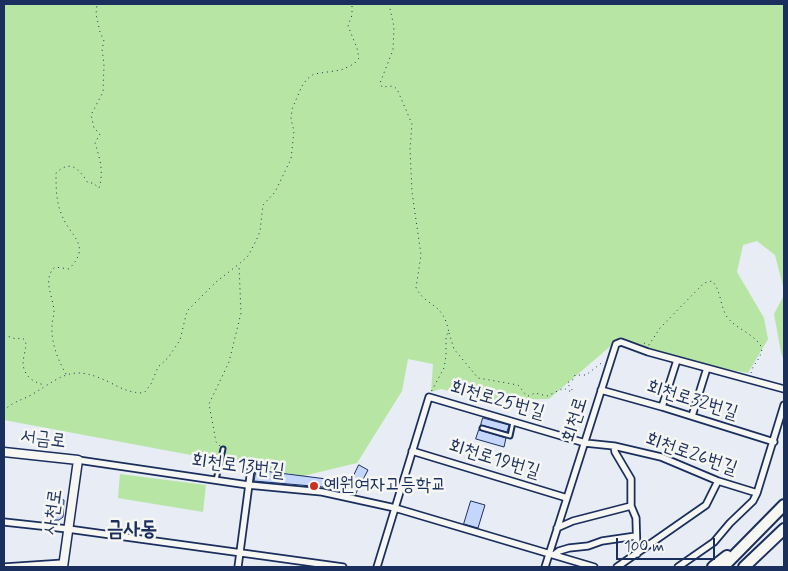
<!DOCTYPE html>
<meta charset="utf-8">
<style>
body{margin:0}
#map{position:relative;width:788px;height:571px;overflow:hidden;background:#e7ecf5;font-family:Mynerve,sans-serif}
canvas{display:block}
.frame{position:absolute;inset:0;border:5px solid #1b2f5e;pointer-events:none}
.scale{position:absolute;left:616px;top:538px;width:99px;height:22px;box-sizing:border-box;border:2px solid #1b2f5e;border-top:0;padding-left:6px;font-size:15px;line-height:18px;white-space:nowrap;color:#1b2f5e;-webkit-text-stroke:4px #f6f6f2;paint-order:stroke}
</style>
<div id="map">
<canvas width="788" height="571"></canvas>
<div class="frame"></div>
<div class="scale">100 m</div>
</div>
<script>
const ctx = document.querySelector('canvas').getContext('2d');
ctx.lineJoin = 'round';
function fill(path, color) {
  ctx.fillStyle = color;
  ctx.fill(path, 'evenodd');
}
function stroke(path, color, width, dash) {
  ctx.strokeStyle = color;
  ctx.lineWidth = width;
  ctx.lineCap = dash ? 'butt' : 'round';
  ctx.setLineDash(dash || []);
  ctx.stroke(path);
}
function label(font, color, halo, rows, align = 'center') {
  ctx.font = font + ' Mynerve,"Poor Story",sans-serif';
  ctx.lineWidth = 5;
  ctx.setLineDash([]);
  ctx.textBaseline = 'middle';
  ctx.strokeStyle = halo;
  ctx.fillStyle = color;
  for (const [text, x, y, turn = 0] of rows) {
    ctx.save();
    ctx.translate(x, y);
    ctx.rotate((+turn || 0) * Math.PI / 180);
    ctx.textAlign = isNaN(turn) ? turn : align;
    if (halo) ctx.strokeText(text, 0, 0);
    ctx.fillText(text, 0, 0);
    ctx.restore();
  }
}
fill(new Path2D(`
 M4,4h780v286l-9,-35 -18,-14 -14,4 -6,27 27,46 4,21 -20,34 -71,-13 -56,-23 -72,62 -64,1 -44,-11 -10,3 2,-28 -25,-5 -6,32 -45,72 -54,13 -299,-56z
 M784,295v67l-3,-10 -7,-38z
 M120,474l86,11 -3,27 -85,-14z`), '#b7e5a3');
const building = new Path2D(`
 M483,418l26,7 -2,7 -26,-7z
 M479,430l27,8 -2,9 -28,-8z
 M359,465l9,5 -13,25 -32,-8 -69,-6 2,-11 94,12z
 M53,497l11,3 -1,17 -4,3h-8z
 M471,501l14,4 -7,23 -14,-4z`);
fill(building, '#c4d6fc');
stroke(building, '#1b2f5e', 1);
const service = new Path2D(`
 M482,428l28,8 3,-14
 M216,480l7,-31`);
const minor = new Path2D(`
 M601,390l61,17 112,35
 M662,407l15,-47
 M692,416l15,-48
 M614,446l1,6 16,27v27l5,12 1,36
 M412,451l155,47
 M78,460l170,25 74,7 73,16 199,59
 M4,522l64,7 275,38
 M557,528l16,-7 58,-15
 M554,555l5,-4 10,-3 19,-2 14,-5 34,-5
 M4,567l60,-4
 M238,567l13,-98
 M377,567l52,-170 156,46 29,3 47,11 57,24 39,12
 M545,567l71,-223 5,-2 27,10 136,37
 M617,567l89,-62 12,-24
 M678,567l36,-25 16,-19 23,-22 4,-8 27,-88`);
const tertiary = new Path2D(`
 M4,452l74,8 -15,107`);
const trunk = new Path2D(`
 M713,567l14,-11
 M723,567l61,-62
 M744,567l40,-38`);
stroke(service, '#1b2f5e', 7);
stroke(minor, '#1b2f5e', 9);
stroke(tertiary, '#1b2f5e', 11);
stroke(trunk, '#1b2f5e', 14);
stroke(new Path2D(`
 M389,4l5,23 -1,23 -13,33 2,4 11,-1 4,3 15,35 -2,25 2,43 9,63 -5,33c12,21 27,13 33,45l-3,2v21l-2,12 -13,24
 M449,333l5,16 24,29 40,7 8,10 3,1 6,-3 12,3 17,-8 4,3h5l-6,-8 7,-4 1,-4h11l18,-14
 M4,335l12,4 6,-1 3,2c2,6 0,10 -1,16 -4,16 6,26 21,29
 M644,343l5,2 11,-17 44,-45 8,-2c9,9 8,25 15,36 10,13 27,16 35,31 -1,12 -9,15 -11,25
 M66,374c-8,-14 -15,-31 -14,-48 0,-5 2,-10 2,-15 -1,-15 -12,-32 1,-44l14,2c24,-25 0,-32 -8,-56 -5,-12 -5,-27 -5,-40 15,-14 23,-4 32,10h5l6,5c5,-16 1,-29 -4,-45l5,-9 -6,-6 -3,-13 12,-23 1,-27 -2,-16 2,-8 -4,-9 -4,-18 1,-10
 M4,411c7,-9 19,-11 29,-17 33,-21 41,-29 78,-11 11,6 20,10 33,10l7,-9 7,-17 10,-9 12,-18 7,-29 29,-29 23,-18 9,-8 8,-15 4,-10 3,-26 12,-13 16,-33 3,-28 -3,-12 1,-10 10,-23 5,-7 7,-5 27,-4 13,-6 5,-6 -2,-10 -9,-22 4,-11v-11
 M220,446l-4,-4 -7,-38 20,-42 12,-49 -2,-48`), '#1b2f5e', 1, [1, 4]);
stroke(service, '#f6f6f2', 3);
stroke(minor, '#f6f6f2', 5.5);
stroke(tertiary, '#f6f6f2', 8);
stroke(trunk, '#f6f6f2', 10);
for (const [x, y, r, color] of [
 [314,486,5,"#c8321e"]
]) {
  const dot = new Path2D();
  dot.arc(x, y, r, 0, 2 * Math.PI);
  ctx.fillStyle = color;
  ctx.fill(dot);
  stroke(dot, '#f6f6f2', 2);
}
label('19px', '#1b2f5e', '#f6f6f2', [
 ["회천로25번길",497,401,16],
 ["회천로32번길",692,401,17],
 ["회천로",576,420,-73],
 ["서금로",43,440,7],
 ["회천로26번길",691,455,19],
 ["회천로19번길",494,460,17],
 ["회천로13번길",238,467,7],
 ["사천로",54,512,-82]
]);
label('19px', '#1b2f5e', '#f6f6f2', [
 ["예원여자고등학교",324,486]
], 'left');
label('bold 21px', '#1b2f5e', '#f6f6f2', [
 ["금사동",132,531]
]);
</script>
